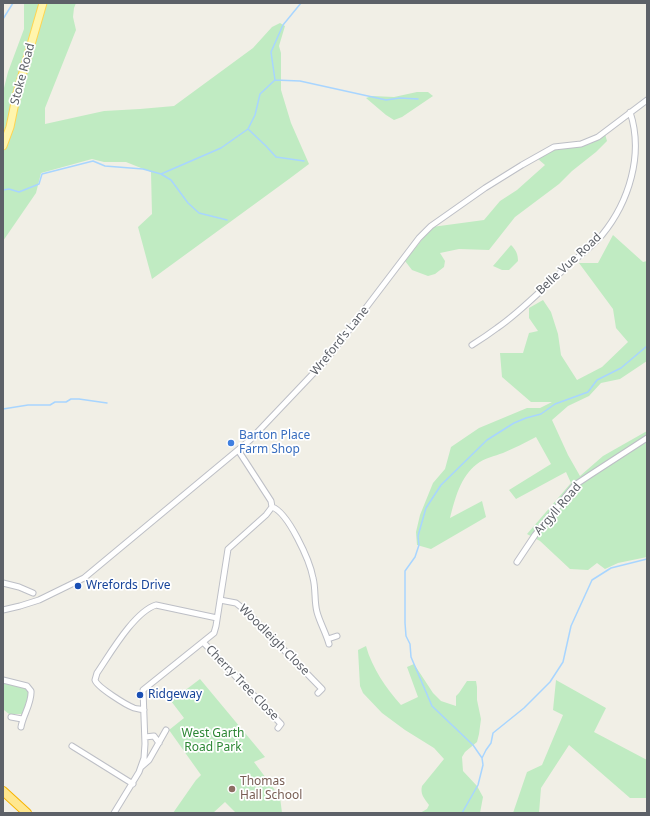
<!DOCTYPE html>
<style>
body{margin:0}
#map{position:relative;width:650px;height:816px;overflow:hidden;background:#f1efe6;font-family:"Noto Sans",sans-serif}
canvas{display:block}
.frame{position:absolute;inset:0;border:4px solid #5d6168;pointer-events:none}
</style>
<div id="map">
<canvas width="650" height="816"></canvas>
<div class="frame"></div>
</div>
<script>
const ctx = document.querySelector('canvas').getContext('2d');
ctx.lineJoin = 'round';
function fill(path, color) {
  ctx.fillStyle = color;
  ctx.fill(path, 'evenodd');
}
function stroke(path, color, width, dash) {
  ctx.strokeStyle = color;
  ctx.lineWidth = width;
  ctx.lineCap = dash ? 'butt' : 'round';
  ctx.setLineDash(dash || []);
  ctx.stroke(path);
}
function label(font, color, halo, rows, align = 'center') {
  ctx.font = font + ' "Noto Sans",sans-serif';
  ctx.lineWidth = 3.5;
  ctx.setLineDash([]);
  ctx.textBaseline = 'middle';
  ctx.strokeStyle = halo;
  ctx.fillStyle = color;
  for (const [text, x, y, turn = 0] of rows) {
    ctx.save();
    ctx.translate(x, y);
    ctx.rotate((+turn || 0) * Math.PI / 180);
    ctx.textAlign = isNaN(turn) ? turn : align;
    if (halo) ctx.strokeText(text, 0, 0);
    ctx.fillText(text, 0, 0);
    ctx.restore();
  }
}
fill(new Path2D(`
 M24,3h52l-2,5 -1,9 3,13 -31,78v16l59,-13 36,-2 34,-3 79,-58 19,-21 8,-4 5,3 -6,20 2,7v37l10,33 18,41 -20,15 -137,100 -14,-52 14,-13 -1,-42 -25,-10h-22l-12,-3 -51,14 -5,20 -33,48v-149l5,-20 16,-43z
 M417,92h11l5,4 -31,21 -8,3 -8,-5 -20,-17 6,-2 22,1z
 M605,134l2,7 -11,11 -24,19 -13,13 -44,33 -26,33 -30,-1 -19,4 5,8 -1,6 -9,7 -7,2 -16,-6 -7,-9 27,-34 52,-7 16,-19 17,-11 28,-25 -7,-6 13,-9 39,-6z
 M613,235l30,27 4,-1v100l-27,18 -19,4 -12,13 -21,10 -16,14 16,35 12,21 23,-20 44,-25v126l-29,6 -13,6 -8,-6 -9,7 -18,-1 -30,-28 -13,-7 44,-51 -5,-11 -50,27 -7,-9 42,-26 -15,-27c-11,6 -22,11 -33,16 -8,3 -19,5 -26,11 -17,13 -22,35 -27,54l32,-17 4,16 -55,32 -14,-4 -1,-13 4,-17 13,-32 12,-14 6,-22 28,-19 48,-20h13l12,-6h-21l-29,-25 -2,-24h23l6,-20 9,-2 -9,-13v-10l14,-8 8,12 7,22 3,21 16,25 25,-13 26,-25 -12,-14 -3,-19 -34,-46h19z
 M511,245c5,5 7,9 7,16l-9,9h-7l-9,-4z
 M366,646c6,22 20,42 35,59l17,-8 -11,-30 7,-3 19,29 8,8 15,5v-10l3,-3 8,-12h9l1,6v13l4,19 -2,15 -2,8 -12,10 -3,5 1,14 14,15 6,11 -3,16h-60l7,-4 2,-4c-5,-7 -9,-11 -7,-19l22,-27 -10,-11 -29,-18 -23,-17 -19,-20 -3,-7 -2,-36z
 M200,679l65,78 -11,5 26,35 2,16h-46l-11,-11 -12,11h-40l23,-33 5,-5 -32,-45 15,-12 -13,-17z
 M556,680l50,28 -12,24 53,28v38h-17l-61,-53 -28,43 -2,25h-26l14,-41 15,-7 21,-50 -10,-5z
 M3,682l22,6 4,4 -1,6 -6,16h-13l-5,-4z`), '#c0ebc2');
stroke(new Path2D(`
 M3,19l10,-16
 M275,80l-4,-28 12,-27 18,-22
 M248,129l18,17 10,11 28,4
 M161,174l10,6 17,23 11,10 28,7
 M3,190l6,-1 10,3 20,-8 3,-10 51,-13 12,5 38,3 18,5 60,-26 27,-19 7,-14 5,-21 15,-14 25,1 86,19 14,-2 18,1
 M3,409l25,-4h22l5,-3h11l5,-3h8l28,4
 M482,758l-9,-13 -41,-39 -21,-49 -1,-13 -4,-8 -1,-13v-52l10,-14 4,-12 -1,-9 8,-28 15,-23 46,-45 27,-17 12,-5 15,-4 14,-10 33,-12 9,-12 24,-12 26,-22
 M462,813l16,-28 5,-20 -1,-7 4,-8 5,-7 2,-10 31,-25 26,-26 13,-20 8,-36 21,-46 19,-12 36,-9`), '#a8d5ff', 1.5);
const minor = new Path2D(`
 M472,345c8,-5 17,-11 25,-17 22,-15 42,-36 62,-54 14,-14 30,-24 43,-39 27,-33 42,-81 28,-123
 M272,507c16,5 38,54 41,71 3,11 1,23 4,34 3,11 9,21 12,32
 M517,562l18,-27 40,-50 15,-10 57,-37
 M3,583l16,4 14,6
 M220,600l16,3 10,8 76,78 -4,4
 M3,610l17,-4 19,-6 45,-22 166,-138 77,-81 92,-121 12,-12 54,-38 37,-23 32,-18 27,-3 17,-7 49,-37
 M328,639l9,-3
 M203,642l78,82 -3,4
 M3,680l24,6 4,5c1,12 -8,24 -10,36
 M144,710c-3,-1 -7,-1 -10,-2 -8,-3 -37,-21 -39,-28l2,-7c13,-19 37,-61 59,-68l61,13
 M11,717l11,2
 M145,737l9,-1 5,7
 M72,746l61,38
 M141,767l8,-7 17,-30
 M114,813l25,-41 5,-14 1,-14 -2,-54 71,-57 2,-7 12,-77 38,-34 6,-8 -1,-6 -33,-51`);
const major = new Path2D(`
 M3,146l7,-19 7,-34 26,-90`);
const highway = new Path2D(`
 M3,791l24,22`);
stroke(minor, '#bdbfc6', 7);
stroke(major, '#ffd551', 9);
stroke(highway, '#f7b300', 10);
stroke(minor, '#fff', 5);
stroke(major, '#fff5ad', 7);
stroke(highway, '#ffe78f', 8);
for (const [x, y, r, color] of [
 [231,443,4,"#3f7fe0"],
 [78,586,4,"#1a4fb4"],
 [140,695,4,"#1a4fb4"],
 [232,789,4,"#8d6e63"]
]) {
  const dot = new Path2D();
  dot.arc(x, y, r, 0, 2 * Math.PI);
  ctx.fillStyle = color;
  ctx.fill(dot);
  stroke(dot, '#fff', 1.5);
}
label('12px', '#5d6168', '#fff', [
 ["Stoke Road",23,74,-75],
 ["Belle Vue Road",569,264,-43],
 ["Wreford's Lane",340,341,-51],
 ["Argyll Road",558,509,-49],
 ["Woodleigh Close",274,640,45],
 ["Cherry Tree Close",242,683,46]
]);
label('12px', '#366cbe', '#fff', [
 ["Barton Place",239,436],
 ["Farm Shop",239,450]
], 'left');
label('12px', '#164399', '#fff', [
 ["Wrefords Drive",86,586],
 ["Ridgeway",148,695]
], 'left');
label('12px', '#2c8734', '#fff', [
 ["West Garth",213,734],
 ["Road Park",213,748]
]);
label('12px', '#785e54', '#fff', [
 ["Thomas",240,782],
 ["Hall School",240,796]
], 'left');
</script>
